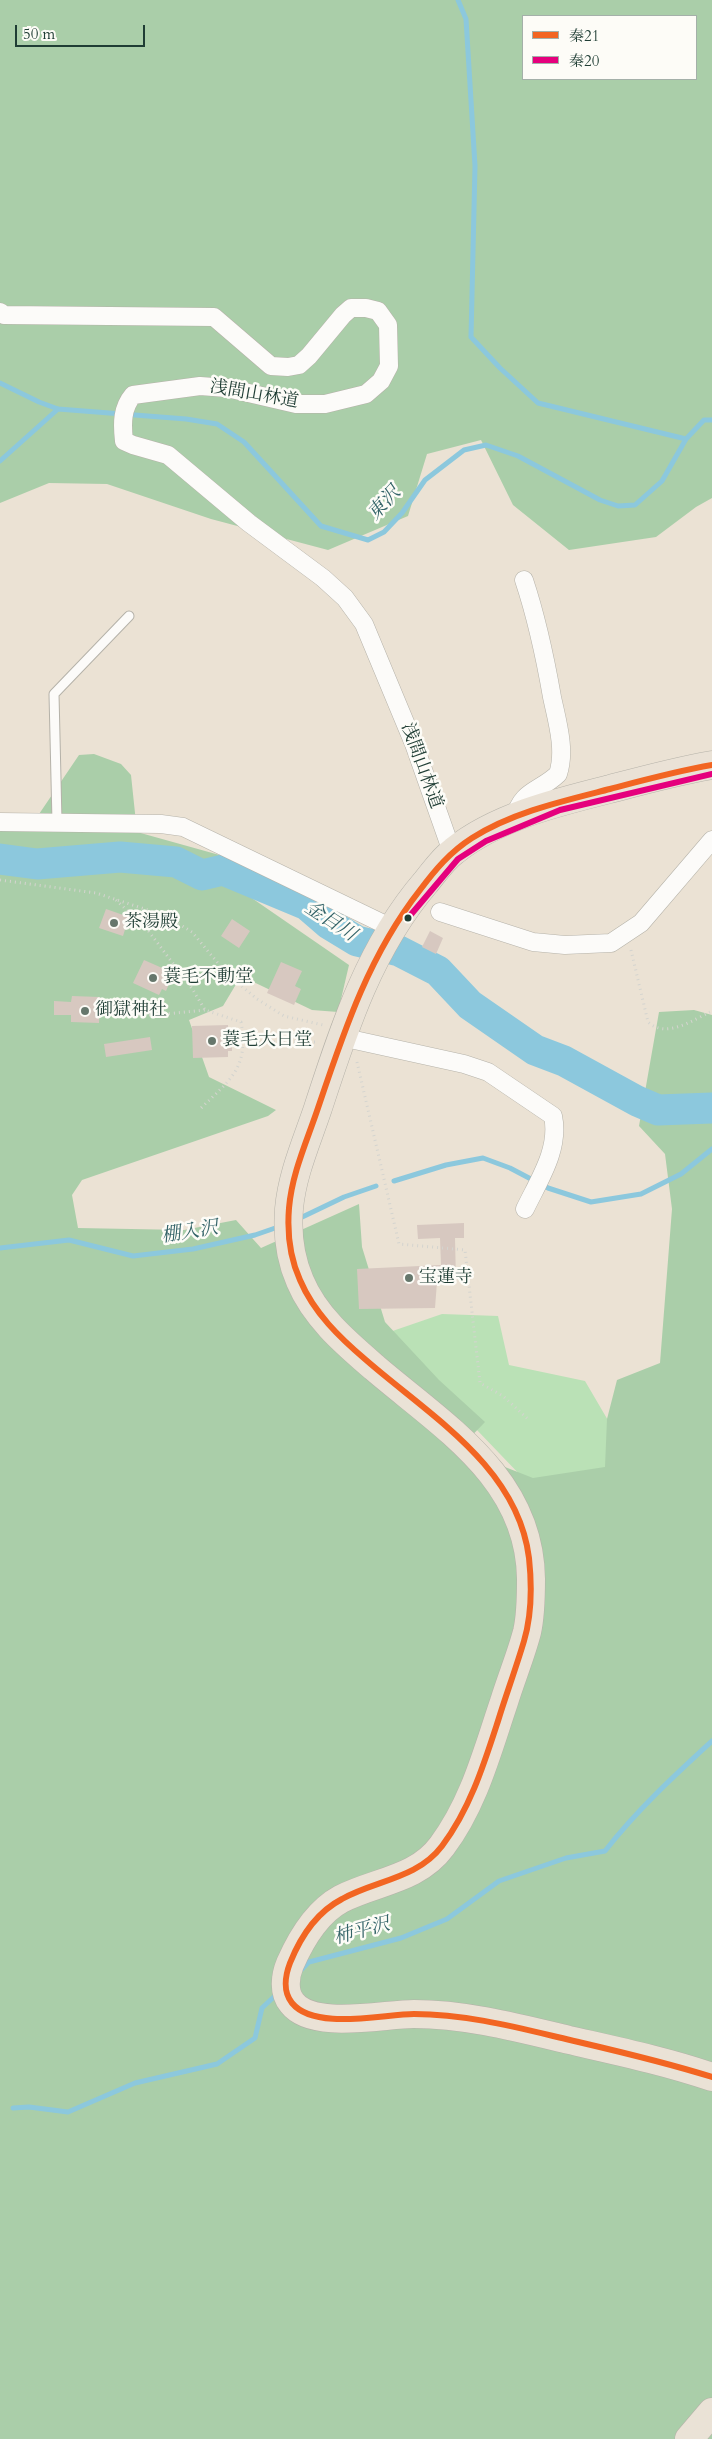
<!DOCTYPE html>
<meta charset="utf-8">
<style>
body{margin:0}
#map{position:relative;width:712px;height:2439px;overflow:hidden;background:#ebe2d4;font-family:Cardo,"Noto Serif JP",serif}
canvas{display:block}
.legend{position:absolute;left:522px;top:15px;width:175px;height:65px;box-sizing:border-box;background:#fdfcf7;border:1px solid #a4b0a9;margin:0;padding:6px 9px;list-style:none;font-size:15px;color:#1f3d34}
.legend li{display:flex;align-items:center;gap:10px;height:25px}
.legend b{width:25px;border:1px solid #a4b0a9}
.scale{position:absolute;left:15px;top:25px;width:130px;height:22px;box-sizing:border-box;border:2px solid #1f3d34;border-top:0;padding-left:6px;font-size:15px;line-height:18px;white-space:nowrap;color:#1f3d34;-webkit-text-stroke:4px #fdfcf7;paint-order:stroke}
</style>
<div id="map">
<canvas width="712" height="2439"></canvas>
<ul class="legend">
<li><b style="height:6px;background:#f26522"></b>秦21</li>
<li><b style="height:6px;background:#e5007d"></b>秦20</li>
</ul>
<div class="scale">50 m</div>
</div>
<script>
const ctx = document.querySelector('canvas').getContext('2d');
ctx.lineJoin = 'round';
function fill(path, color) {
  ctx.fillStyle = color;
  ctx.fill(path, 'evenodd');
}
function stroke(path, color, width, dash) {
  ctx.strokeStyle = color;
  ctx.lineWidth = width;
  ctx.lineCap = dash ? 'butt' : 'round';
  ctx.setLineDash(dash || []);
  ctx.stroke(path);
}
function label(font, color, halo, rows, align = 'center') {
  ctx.font = font + ' Cardo,"Noto Serif JP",serif';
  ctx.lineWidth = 5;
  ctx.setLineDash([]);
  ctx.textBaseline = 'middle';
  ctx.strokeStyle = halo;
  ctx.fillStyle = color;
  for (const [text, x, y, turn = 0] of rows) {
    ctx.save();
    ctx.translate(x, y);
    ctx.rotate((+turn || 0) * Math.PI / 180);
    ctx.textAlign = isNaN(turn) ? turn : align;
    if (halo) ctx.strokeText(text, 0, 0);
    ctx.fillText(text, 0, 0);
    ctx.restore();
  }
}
fill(new Path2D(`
 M442,1314l56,2 11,49 76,16 48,82 -51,18 -59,-3 -94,-98 -51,-44z`), '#bae1b6');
fill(new Path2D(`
 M0,0h712v498l-16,9 -40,30 -87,13 -56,-45 -32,-65 -54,14 -19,62 -80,34 -117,-31 -104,-35 -58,-1 -49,20zM523,16h173v63h-173z
 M94,754l27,10 10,11 6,57 86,24 20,36 106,73 -11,47 -26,-2 -71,-34 -18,30 -34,14 20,57 67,33 -8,6 -186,64 -10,15 6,33 106,2 52,-10 25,28 98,-44 3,43 23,75 54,58 46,42 -26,27 74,29 72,-11 2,-48 10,-39 43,-17 12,-154 -7,-55 -26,-28 20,-114 35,-2 18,5v1424h-712v-1619h35l44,-65z`), '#aacea9');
stroke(new Path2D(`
 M458,0l8,19 9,147 -4,171 29,31 38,35 148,36
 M0,383l39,19 19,7 128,10 31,5 27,18 77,84 47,14 16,-8 18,-19 23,-33 39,-30 22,-5 32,11 82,44 18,6 17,-1 27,-24 24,-42 18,-19h8
 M0,461l58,-52
 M394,1181l52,-16 37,-7 27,10 38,20 43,14 50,-8 40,-20 31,-25
 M296,1220l48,-23 32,-11
 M0,1248l69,-8 64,16 60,-7 62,-14 26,-9
 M300,1971l9,-9 92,-24 46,-19 52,-38 67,-23 39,-7c32,-41 69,-75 107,-110
 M13,2108l16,-1 39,5 67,-29 82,-19 38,-26 7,-30 16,-15`), '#8cc8dd', 5);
stroke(new Path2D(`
 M0,859l37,5 83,-7 56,5 26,13 21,-5 84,35 22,19 28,17 42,10 39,20 32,34 65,45 29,11 73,40 21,9 54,-2`), '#8cc8dd', 31);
fill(new Path2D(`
 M106,909l23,8 -6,19 -24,-8z
 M232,919l18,12 -11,17 -18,-12z
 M430,931l13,7 -7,16 -14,-7z
 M144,960l25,11 -2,5 4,3 -5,12 -4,-2 -3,6 -26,-12z
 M281,962l21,9 -7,15 6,3 -7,16 -27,-12z
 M72,996l28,1 -1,26 -28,-1v-7h-17v-14l17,1z
 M228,1025v5h4v21h-4v6l-35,1 -1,-32z
 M150,1037l2,13 -46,7 -2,-13z
 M464,1223v15h-9l1,43 -19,1 -2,26 -76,1 -2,-40 84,-4 -1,-27 -22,1 -1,-14z`), '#d7c8c0');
const service = new Path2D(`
 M57,822l-3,-128 75,-78`);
const minor = new Path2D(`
 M0,312l4,3 210,2 57,49 17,1 11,-2 10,-9 34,-41 8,-7h15l12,3 10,14 1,41 -8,15 -15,13 -41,10h-29l-69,-16 -27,-2 -67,9c-11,13 -11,28 -9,46l9,4 35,10 81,68 74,55 22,20 19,26 50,120 38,108
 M515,818c6,-28 24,-26 43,-44 8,-24 -1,-53 -6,-77 -7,-40 -15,-78 -28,-117
 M0,822l161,2 22,3 209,101
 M440,912l93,30 32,3 46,-2 30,-20 71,-83
 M341,1037l123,27 24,8 65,44c7,33 -14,64 -28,93`);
const primary = new Path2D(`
 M712,765c-35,6 -68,15 -102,24 -52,13 -114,28 -156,62 -11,8 -19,20 -28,31 -56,65 -82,146 -108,226 -11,33 -26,66 -29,101 -2,25 1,49 11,72 15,36 46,62 75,87 69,59 155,110 156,211 0,17 0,36 -4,53 -6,23 -16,47 -23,70 -17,50 -30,101 -62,144 -25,34 -66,35 -101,53 -24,13 -40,40 -51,65 -5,12 -7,28 2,39 21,27 91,11 122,11 52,0 105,14 155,26 48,11 96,21 143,37
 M689,2439l23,-27`);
stroke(service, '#b5b2a9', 11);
stroke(minor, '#b5b2a9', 19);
stroke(primary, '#b5b2a9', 29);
stroke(new Path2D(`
 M0,880l96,13 70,23 26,16 35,42 30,25 27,17 39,9
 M116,900l31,29 46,61 12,20 36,12c8,46 -10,57 -41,87
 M631,950l17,72c18,17 45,-2 64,-11
 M104,1014l52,1 49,-5
 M244,1042h75
 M357,1062l42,182 66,6 15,133 23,13 26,24`), '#d4d4cf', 3, [1, 4]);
stroke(service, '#fcfbf9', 9);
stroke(minor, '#fcfbf9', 18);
stroke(primary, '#eae2d6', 28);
stroke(new Path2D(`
 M712,765c-35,6 -68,15 -102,24 -47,12 -97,23 -138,49 -22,14 -37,32 -52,52 -51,65 -76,141 -102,218 -11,33 -26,65 -29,100 -2,25 1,50 11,72 14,33 40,58 66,80 63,55 152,107 163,198 3,28 3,56 -5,83 -8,27 -18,54 -26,80 -14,43 -28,88 -56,125 -25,33 -66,34 -100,53 -25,13 -42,39 -52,64 -5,13 -7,29 2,40 23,28 91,11 122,11 53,0 105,14 156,26 47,11 95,22 142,37`), '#f26522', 6);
stroke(new Path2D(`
 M408,918l50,-59 28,-18 74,-31 152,-36`), '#e5007d', 6);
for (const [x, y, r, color] of [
 [408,918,4.5,"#1f3d34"],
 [114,923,5,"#66776c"],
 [153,978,5,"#66776c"],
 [85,1011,5,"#66776c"],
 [212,1041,5,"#66776c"],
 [409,1278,5,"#66776c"]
]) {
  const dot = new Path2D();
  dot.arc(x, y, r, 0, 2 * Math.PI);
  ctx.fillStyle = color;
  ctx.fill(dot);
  stroke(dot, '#fdfcf7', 2);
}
label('18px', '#1f3d34', '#fdfcf7', [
 ["浅間山林道",254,395,10],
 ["浅間山林道",421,766,70]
]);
label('18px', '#1f3d34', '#fdfcf7', [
 ["茶湯殿",124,923],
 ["蓑毛不動堂",163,978],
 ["御獄神社",95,1011],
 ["蓑毛大日堂",222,1041],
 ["宝蓮寺",419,1278]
], 'left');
label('italic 19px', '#336368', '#fdfcf7', [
 ["東沢",385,504,-48],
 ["金目川",330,922,33],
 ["棚入沢",190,1233,-9],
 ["柿平沢",362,1932,-15]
]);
</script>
